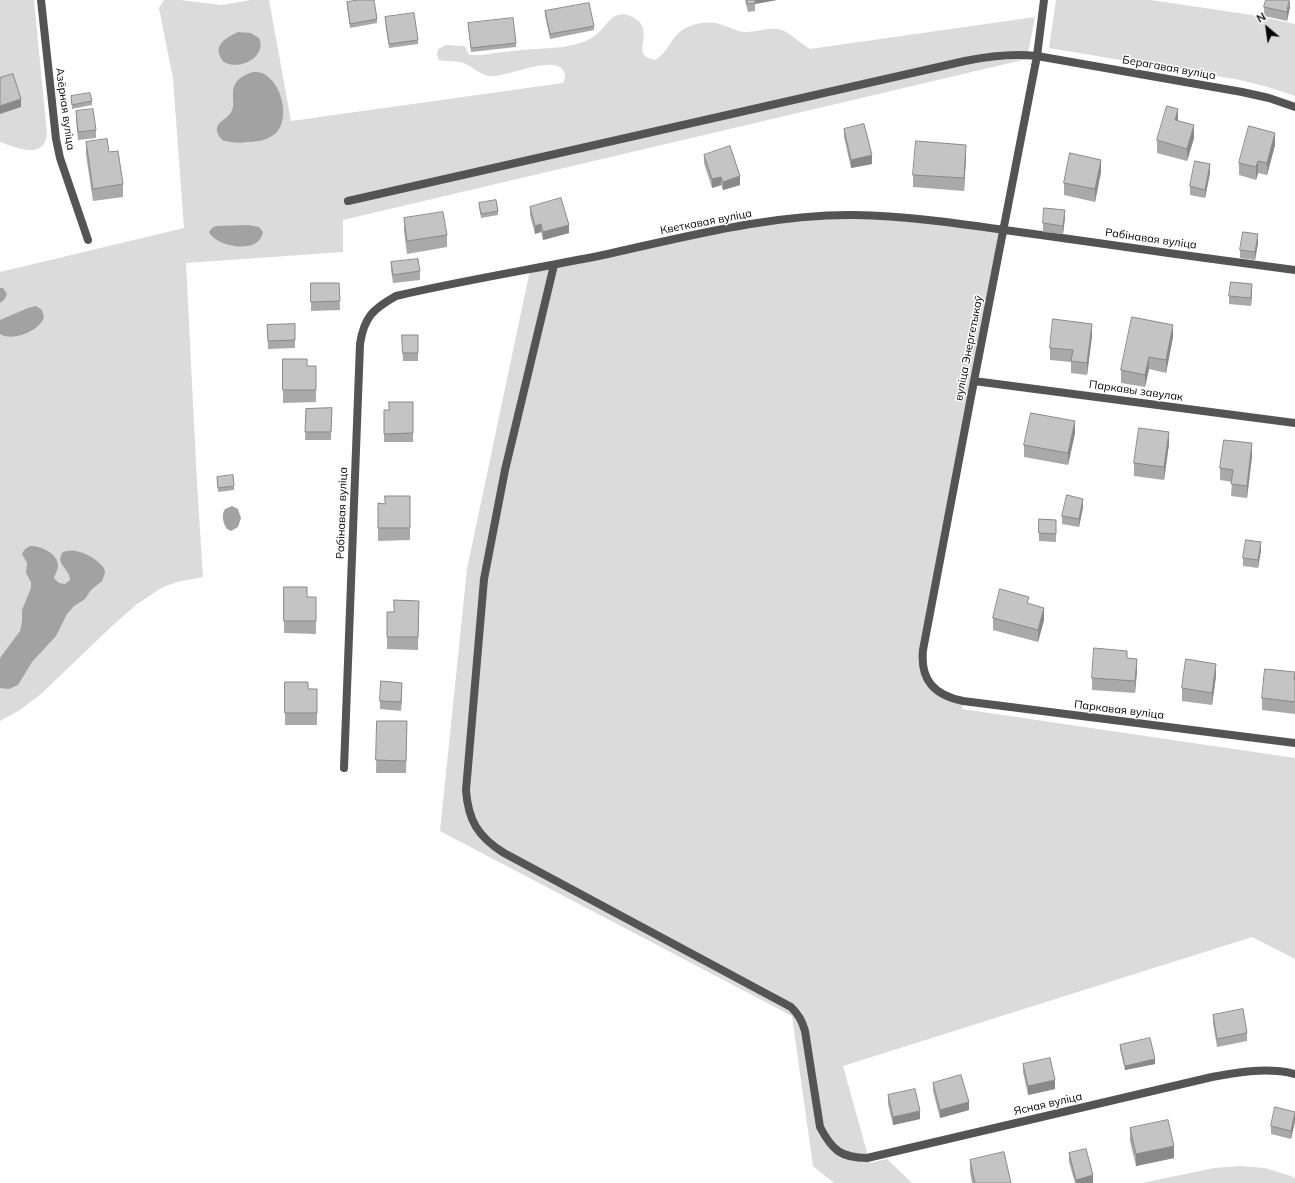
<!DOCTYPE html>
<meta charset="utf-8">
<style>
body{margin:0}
#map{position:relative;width:1295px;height:1183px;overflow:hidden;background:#fff;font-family:Mulish,sans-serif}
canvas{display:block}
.north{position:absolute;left:1247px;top:8px;width:40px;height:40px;-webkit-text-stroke:3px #fff;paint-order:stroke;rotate:331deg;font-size:11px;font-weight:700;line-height:16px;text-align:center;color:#000}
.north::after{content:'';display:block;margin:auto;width:14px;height:18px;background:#000;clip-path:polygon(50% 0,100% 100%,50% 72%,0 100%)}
</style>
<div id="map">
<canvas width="1295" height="1183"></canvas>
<div class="north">N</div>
</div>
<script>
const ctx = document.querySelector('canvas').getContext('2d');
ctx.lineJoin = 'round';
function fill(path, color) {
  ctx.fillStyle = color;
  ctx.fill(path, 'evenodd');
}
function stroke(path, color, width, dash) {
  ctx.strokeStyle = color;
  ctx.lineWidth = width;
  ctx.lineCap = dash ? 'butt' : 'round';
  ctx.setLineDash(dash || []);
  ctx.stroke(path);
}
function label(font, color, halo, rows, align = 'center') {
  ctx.font = font + ' Mulish,sans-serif';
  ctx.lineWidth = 3;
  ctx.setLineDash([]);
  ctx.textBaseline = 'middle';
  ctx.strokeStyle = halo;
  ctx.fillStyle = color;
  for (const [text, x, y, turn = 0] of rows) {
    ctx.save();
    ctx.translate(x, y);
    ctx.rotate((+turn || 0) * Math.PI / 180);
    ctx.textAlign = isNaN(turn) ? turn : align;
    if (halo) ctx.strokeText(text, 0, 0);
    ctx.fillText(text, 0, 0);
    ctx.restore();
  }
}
fill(new Path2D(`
 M0,0h34l13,134c-3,27 -31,13 -47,8z
 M164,0h16l42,5 29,-5h18l22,121 272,-38c2,-3 3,-7 1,-11 -9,-19 -57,6 -73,4 -13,-1 -19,-11 -31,-14 -7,-1 -14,0 -21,-2l-2,-5 1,-6 8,-4 19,1 4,9h13c13,-2 27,-4 40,-5 22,-2 53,-1 71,-13 13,-7 18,-29 37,-21 24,9 8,30 14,39 2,3 8,4 11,5 12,-6 15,-21 26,-29 12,-8 28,-11 41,-6 8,2 15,7 24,7 12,0 24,-6 36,-2 11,5 18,13 28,19l225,-32 -8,42 -684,161v32l-157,11 11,220 6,94 -26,5 -14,5 -26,17 -26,23 -70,67 -21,16 -20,11v-449l184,-44 -11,-149 -14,-71z
 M1056,0h95l101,15 43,9v72l-27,-9 -28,-7 -191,-32z
 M853,215l150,15 -81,430 11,27 30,14 -1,8 333,49v201l-43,-22 -409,129 27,97 17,-4 25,24h-78l-21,-17 -21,-150 -352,-185 27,-262 63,-299 189,-40z
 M1240,1166l25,2 26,8 4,2v5h-153l72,-15z`), '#dbdbdb');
fill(new Path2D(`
 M238,32l13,1 8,5c8,18 -17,32 -33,25 -3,-1 -5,-4 -6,-7 -6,-12 9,-20 18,-24z
 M253,72c5,0 10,0 14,4 15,10 23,43 9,57 -8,7 -19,9 -29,9 -6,1 -14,1 -21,-1 -3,0 -5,-2 -7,-5 -8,-14 10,-16 13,-26 2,-4 1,-9 1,-13 -1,-14 6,-21 20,-25z
 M248,225l11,2 4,5c-4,24 -48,14 -54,0l3,-4 4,-2z
 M0,288h3l4,6 -3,6 -4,3z
 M36,306l6,4 2,7c-4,14 -32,25 -44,17v-14l28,-12z
 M232,506l6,3 3,9 -3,9 -7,4 -4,-2c-4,-6 -6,-14 -2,-20z
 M30,546c11,0 28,7 28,20 0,4 -3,8 -4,12l5,5 6,1 5,-4c0,-9 -9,-13 -10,-21l2,-6c12,-8 35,5 42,15l1,5 -3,8 -11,9 -6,9 -11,7 -7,8 -11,22 -24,26 -14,23 -9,4 -9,-1v-30l20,-27 2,-9v-12l9,-22v-6l-5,-9 1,-10 -5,-9 3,-5z`), '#a2a2a2');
stroke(new Path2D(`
 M41,0l15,139 4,19 28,82
 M1044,0l-7,56 -63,325 -51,269c-3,30 11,45 40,51l332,42
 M348,201l617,-140c24,-5 47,-8 72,-5l205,36 27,6 26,9
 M554,265l-49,205 -21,109 -18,211c2,30 12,47 38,63l287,154c8,8 11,14 14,24l15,96c12,23 21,31 47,31l345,-81c27,-5 55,-10 83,-3
 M974,381l321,42
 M344,768l16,-424c4,-27 13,-35 36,-48 69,-16 138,-27 207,-41 82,-18 167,-41 252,-40 62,1 125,12 186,20 85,12 169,24 254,35`), '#545454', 8);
fill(new Path2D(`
 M745,0h32l-22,4v7l-7,1z
 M347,2l30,17v4l-27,5 -3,-22z
 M1264,7h26l-3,14 -23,-5z
 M545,11l49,15v4l-44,9 -5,-24z
 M385,17l33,23v4l-29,4 -4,-27z
 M468,23l48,20v4l-45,5z
 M71,96l21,5v4l-20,4z
 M76,111l20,19v8l-18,2 -2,-21z
 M1178,121l16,17 -7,23 -30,-8v-13z
 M844,129l28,35 -21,4 -7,-31z
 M86,142l23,10 14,32v13l-30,4 -7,-46z
 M1275,145l-8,30 -9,-2 -2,7 -17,-5v-12z
 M704,155l36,30 -17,5 -2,-5 -9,3 -8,-25z
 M966,157l-2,34 -51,-4v-12z
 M1101,172l-6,30 -31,-7v-12z
 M1210,173l-5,25 -15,-3v-9z
 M479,203l19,8v4l-17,3 -2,-11z
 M530,207l39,26 -26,7 -2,-8 -6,2 -5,-19z
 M404,218l43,17v12l-40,7 -3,-23z
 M1065,218l-2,16 -20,-2v-9z
 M1258,243l-3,17 -15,-2v-8z
 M391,262l29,9v9l-27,3 -2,-13z
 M311,283h28l1,27 -29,1z
 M1252,293l-1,13 -22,-2v-8z
 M295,324v24l-27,1 -1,-24z
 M402,335h16v26h-15z
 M1092,336l-5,39 -16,-2v-11l-21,-2v-12z
 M1173,337l-7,36 -17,-4 -4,18 -24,-4v-13z
 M283,359l24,7h9v36l-33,1z
 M413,402v40h-29v-32h5z
 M332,408l-1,32h-26l1,-31z
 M1075,433l-7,32 -44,-8v-12z
 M1169,444l-5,36 -30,-4v-13z
 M1252,456l-5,42 -16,-2 1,-14 -12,-2v-12z
 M217,477l17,9v4l-16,2z
 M410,496v44l-32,1v-38l7,1z
 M1083,507l-4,20 -17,-3v-8z
 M1039,519l17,1v22l-17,-1z
 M1261,550l-3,18 -15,-2v-8z
 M284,587l23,10h9v37l-32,-1z
 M419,601l-1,49 -31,-1v-37h7z
 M1029,604l15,16 -6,22 -45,-12v-12z
 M1137,671l-2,22 -43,-3v-12z
 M1295,672v42l-33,-4v-12z
 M1216,676l-4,29 -30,-4v-13z
 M285,682l23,7h9v36h-32z
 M402,691l-1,20 -21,-2v-8z
 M377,721h30l-1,52h-30z
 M1213,1015l34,18v8l-30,6 -4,-24z
 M1120,1045l35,19 -30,6 -5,-21z
 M1023,1064l32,25 -27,6 -5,-23z
 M933,1083l36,27 -29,8 -7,-27z
 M888,1095l32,24 -27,6 -5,-21z
 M1295,1112l-4,27 -20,-5v-8z
 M1130,1128l44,30 -38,8 -6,-25z
 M1069,1153l24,30h-18l-6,-21z
 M970,1160l41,23h-39l-2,-11z`), '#a9a9a9');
fill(new Path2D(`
 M754,0h23l-22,4v-1z
 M1290,0v7l-3,14v-9z
 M21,99v8l-21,7v-8z
 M1178,109v12l-3,-1z
 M1194,125v13l-7,23v-12z
 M1275,133v12l-8,30v-12z
 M966,145v12l-2,34v-13z
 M872,155v9l-21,4v-8z
 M1101,160v12l-6,30v-13z
 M1258,161v12l-2,7v-13z
 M1210,164v9l-5,25v-8z
 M740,176v9l-17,5v-8z
 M721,177v8l-9,3v-9z
 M1065,210v8l-2,16v-8z
 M541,224v8l-6,2v-8z
 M569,225v8l-26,7v-8z
 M1258,234v9l-3,17v-8z
 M1252,284v9l-1,13v-8z
 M1092,324v12l-5,39v-12z
 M1173,325v12l-7,36v-13z
 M1149,357v12l-4,18v-12z
 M1075,421v12l-7,32v-12z
 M1169,432v12l-5,36v-13z
 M1252,443v13l-5,42v-12z
 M1083,499v8l-4,20v-8z
 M1261,542v8l-3,18v-8z
 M1044,608v12l-6,22v-12z
 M1137,659v12l-2,22v-12z
 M1216,664v12l-4,29v-12z
 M402,683v8l-1,20v-9z
 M1155,1059v5l-30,6v-4z
 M1055,1080v9l-27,6v-9z
 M969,1102v8l-29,8v-8z
 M920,1111v8l-27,6v-8z
 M1295,1113v9l-4,17v-8z
 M1174,1146v12l-38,8v-12z
 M1093,1175v8h-17v-3z`), '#898989');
const building = new Path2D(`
 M359,0h15l3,19 -27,5 -3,-22z
 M747,0h8v3l-7,1z
 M1266,0h23l-2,12 -23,-5z
 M589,3l5,23 -44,8 -5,-23z
 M414,13l4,27 -29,4 -4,-27z
 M513,18l3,25 -45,5 -3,-25z
 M13,74l8,25 -21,7v-28z
 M90,93l2,8 -20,4 -1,-9z
 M1167,106l11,3 -3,11 19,5 -7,24 -30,-9z
 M93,109l3,21 -18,2 -2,-21z
 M864,124l8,31 -21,5 -7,-31z
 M1249,126l26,7 -8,30 -9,-2 -2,6 -17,-4z
 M107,139l2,13 9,-1 5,33 -30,5 -7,-47z
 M916,141l50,4 -2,33 -51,-3z
 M730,146l10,30 -17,6 -2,-5 -9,2 -8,-24z
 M1070,153l31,7 -6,29 -31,-6z
 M1195,161l15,3 -5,26 -15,-4z
 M561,198l8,27 -26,7 -2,-8 -6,2 -5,-19z
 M496,200l2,11 -17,3 -2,-11z
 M1044,208l21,2 -2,16 -20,-3z
 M443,212l4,23 -40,6 -3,-23z
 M1243,232l15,2 -3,18 -15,-2z
 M418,259l2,12 -27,4 -2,-13z
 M1231,282l21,2 -1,14 -22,-2z
 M311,283h28l1,18 -29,1z
 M1132,317l41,8 -7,35 -17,-3 -4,18 -24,-5z
 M1053,319l39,5 -5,39 -16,-2 2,-11 -23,-2z
 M295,324v16l-27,1 -1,-16z
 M402,335h16v18h-15z
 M283,359h24v7h9v24h-33z
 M389,402h24v31l-29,1v-24h5z
 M332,408l-1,24h-26l1,-23z
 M1031,413l44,8 -7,32 -44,-8z
 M1139,428l30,4 -5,35 -30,-4z
 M1224,440l28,3 -5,43 -16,-2 2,-14 -13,-2z
 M233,475l1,11 -16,2 -1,-11z
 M1067,495l16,4 -4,20 -17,-3z
 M385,496h25v32h-32v-25l7,1z
 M1039,519l17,1v14l-17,-1z
 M1246,540l15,2 -3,18 -15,-2z
 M284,587h23v10h9v24h-32z
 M1000,589l29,8 -2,6 17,5 -6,22 -45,-12z
 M394,600l25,1 -1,36h-31v-25h7z
 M1094,648l33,3v7l10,1 -2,22 -43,-3z
 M1186,659l30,5 -4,29 -30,-5z
 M1265,669l30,3 -1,8h1v22l-33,-4z
 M381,681l21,2 -1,19 -21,-1z
 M285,682h23v7h9v24h-32z
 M377,721h30l-1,40 -30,-1z
 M1243,1009l4,24 -30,6 -4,-24z
 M1150,1038l5,21 -30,7 -5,-21z
 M1050,1058l5,22 -27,6 -5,-22z
 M961,1075l8,27 -29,8 -7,-27z
 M915,1089l5,22 -27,6 -5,-22z
 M1275,1107l20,5 -4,19 -20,-5z
 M1168,1120l6,26 -38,8 -6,-26z
 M1086,1149l7,26 -17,5 -7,-27z
 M1004,1152l7,31h-36l-5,-23z`);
fill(building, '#c4c4c4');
stroke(building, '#898989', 1);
label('11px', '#000', '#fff', [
 ["Берагавая вуліца",1169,68,10],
 ["Азёрная вуліца",65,109,82],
 ["Кветкавая вуліца",706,222,-11],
 ["Рабінавая вуліца",1151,239,8],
 ["вуліца Энергетыкаў",969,348,-79],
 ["Паркавы завулак",1136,391,8],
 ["Рабінавая вуліца",342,513,-88],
 ["Паркавая вуліца",1119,710,7],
 ["Ясная вуліца",1048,1104,-13]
]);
</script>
